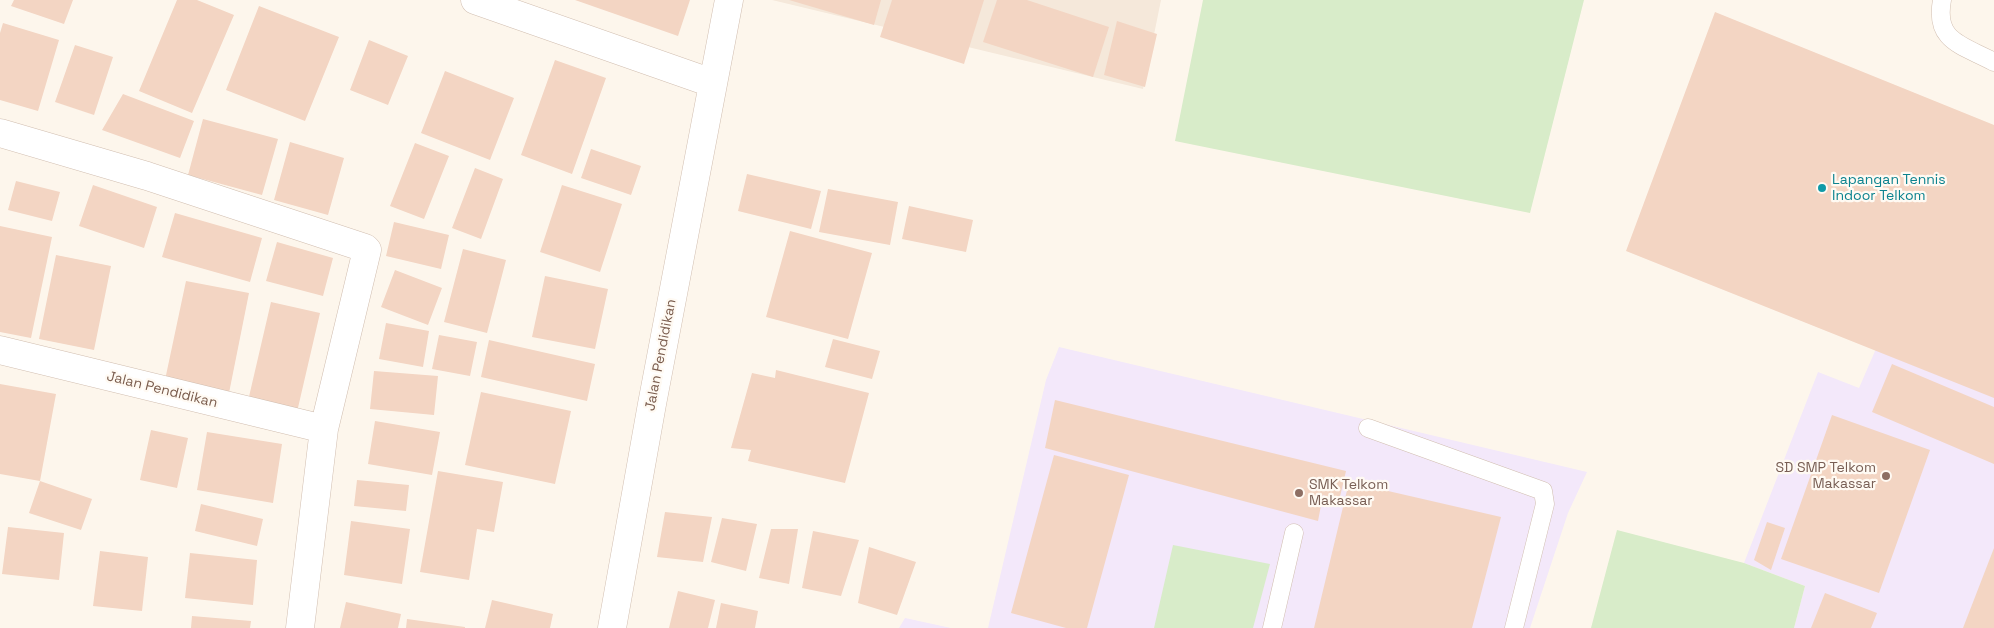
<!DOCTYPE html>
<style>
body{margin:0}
canvas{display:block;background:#fdf6ec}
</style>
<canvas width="1994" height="628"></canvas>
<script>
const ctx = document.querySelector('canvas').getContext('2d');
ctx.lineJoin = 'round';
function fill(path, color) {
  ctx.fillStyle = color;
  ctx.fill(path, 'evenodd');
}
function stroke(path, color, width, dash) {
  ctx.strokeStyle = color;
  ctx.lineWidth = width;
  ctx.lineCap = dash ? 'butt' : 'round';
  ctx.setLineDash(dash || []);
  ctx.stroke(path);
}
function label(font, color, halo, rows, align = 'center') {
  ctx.font = font + ' "Space Grotesk",sans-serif';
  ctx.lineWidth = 4.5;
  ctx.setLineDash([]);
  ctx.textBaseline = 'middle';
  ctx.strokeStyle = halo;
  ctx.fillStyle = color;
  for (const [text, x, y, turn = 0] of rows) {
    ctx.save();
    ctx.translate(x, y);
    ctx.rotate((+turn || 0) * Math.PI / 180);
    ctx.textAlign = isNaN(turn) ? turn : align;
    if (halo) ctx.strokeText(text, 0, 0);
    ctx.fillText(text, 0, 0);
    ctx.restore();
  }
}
fill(new Path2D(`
 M772,0h389l-18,89z`), '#f5e8da');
fill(new Path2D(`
 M1882,335l112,48v245h-200l11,-42 -61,-23 74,-191 41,16z
 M1059,347l528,125 -19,41 -38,115h-542l58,-248z
 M905,618l46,10h-52z`), '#f3e8fa');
fill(new Path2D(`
 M1203,0h381l-54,213 -355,-72z
 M1617,530l127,33 61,23 -11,42h-203z
 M1173,545l97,19 -17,64h-99z`), '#d8ecc9');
fill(new Path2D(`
 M14,0h59l-9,24 -53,-18z
 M177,0h20l37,15 -42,98 -53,-22z
 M575,0h115l-12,36z
 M789,0h92l-7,25z
 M892,0h92l-20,64 -84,-27z
 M997,0h30l82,27 -16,50 -110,-35z
 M259,6l80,31 -34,84 -79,-31z
 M1715,12l279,113v273l-368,-147z
 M1117,21l40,13 -12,53 -41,-12z
 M3,23l56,17 -21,71 -38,-11v-67z
 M369,40l39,16 -20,49 -38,-15z
 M75,45l38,12 -19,58 -39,-13z
 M555,60l51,18 -34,96 -51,-19z
 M445,71l69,27 -24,62 -69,-27z
 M123,94l71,27 -14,37 -78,-28z
 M203,119l75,20 -16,56 -74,-20z
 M290,142l54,16 -16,57 -54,-15z
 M415,143l34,13 -25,63 -34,-13z
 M591,149l50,17 -10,29 -50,-17z
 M475,168l28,11 -22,60 -29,-11z
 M747,174l74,17 -10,38 -73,-18z
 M16,181l44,11 -8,29 -44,-11z
 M93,185l64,22 -13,41 -65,-22z
 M562,185l60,19 -22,68 -60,-20z
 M828,189l70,13 -8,43 -71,-13z
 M909,206l64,14 -7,32 -64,-13z
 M175,213l87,25 -12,44 -88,-25z
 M394,222l55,13 -8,34 -55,-13z
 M0,226l52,11 -21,101 -31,-6z
 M790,231l82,22 -24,86 -82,-22z
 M277,242l56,16 -10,38 -57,-15z
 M463,249l43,11 -19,73 -43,-11z
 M56,255l55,11 -17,84 -55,-11z
 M395,270l47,18 -14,37 -47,-18z
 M545,276l63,13 -13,60 -63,-12z
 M186,281l63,12 -20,100 -64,-13z
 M271,302l49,11 -23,99 -49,-11z
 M386,323l43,8 -6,36 -44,-8z
 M439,335l38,7 -7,34 -38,-7z
 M833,339l47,12 -8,28 -47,-12z
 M489,340l106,24 -8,37 -106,-24z
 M1892,364l102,43v57l-122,-52z
 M776,370l93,23 -24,90 -97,-22 3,-11 -20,-2 21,-75 23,5z
 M374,371l64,5 -4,39 -64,-6z
 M0,384l56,10 -16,87 52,18 -11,31 -52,-17 11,-32 -40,-7z
 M481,392l90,19 -16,73 -90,-19z
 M1055,400l291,71 -7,30 -16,-6 -5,26 -273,-73z
 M1832,415l98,35 -51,143 -98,-34z
 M375,421l65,11 -8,43 -64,-11z
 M151,430l37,8 -11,50 -37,-8z
 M207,432l75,12 -9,59 -76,-13z
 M1054,455l75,20 -42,153h-21l-55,-15z
 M438,471l65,11 -9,50 -17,-3 -8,51 -49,-8z
 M357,480l52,5 -3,26 -52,-5z
 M1349,482l152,35 -29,111h-158z
 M201,504l62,15 -6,27 -62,-15z
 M665,512l47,5 -9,45 -46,-5z
 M722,518l35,6 -11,47 -35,-9z
 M351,521l59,8 -8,55 -58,-9z
 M1767,522l18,6 -14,42 -17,-10z
 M8,527l56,6 -5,47 -57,-6z
 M771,529h27l-9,55 -30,-6z
 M813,531l46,9 -18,56 -39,-8z
 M869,547l47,15 -19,53 -39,-12z
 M1994,548v80h-31z
 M100,551l48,6 -6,54 -49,-5z
 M190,553l67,7 -4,45 -68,-7z
 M678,591l37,9 -7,28h-39z
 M1825,593l52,20 -6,15h-60z
 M492,600l61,14 -3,14h-65z
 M346,602l55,12 -3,14h-58z
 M721,603l37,8 -3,17h-39z
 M192,616l59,5 -1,7h-59z
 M407,619l58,8v1h-59z`), '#f3d5c3');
const lane = new Path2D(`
 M1942,0c-8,42 21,45 52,62
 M1368,428l175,63 2,13 -31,124
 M1272,628l22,-95`);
const street = new Path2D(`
 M475,0l237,83
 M0,133l147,43 218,72 2,2 -43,179 -24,199
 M0,350l324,79
 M612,628l40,-224 77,-404`);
stroke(lane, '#d1beb0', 19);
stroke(street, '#d1beb0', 29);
stroke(lane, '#fff', 18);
stroke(street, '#fff', 28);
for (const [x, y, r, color] of [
 [1822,188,5,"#0f9aa8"],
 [1886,476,5,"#8d6e63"],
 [1299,493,5,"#8d6e63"]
]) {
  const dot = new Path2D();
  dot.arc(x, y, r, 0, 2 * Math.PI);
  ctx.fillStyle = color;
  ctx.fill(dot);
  stroke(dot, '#fffaf3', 2);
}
label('14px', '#0d838f', '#fffaf3', [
 ["Lapangan Tennis",1832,180],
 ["Indoor Telkom",1832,196]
], 'left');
label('14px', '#7a5c4d', '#fffaf3', [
 ["Jalan Pendidikan",661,355,-79],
 ["Jalan Pendidikan",162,390,14]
]);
label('14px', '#785e54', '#fffaf3', [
 ["SD SMP Telkom",1876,468],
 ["Makassar",1876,484],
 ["SMK Telkom",1309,485,"left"],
 ["Makassar",1309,501,"left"]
], 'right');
</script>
